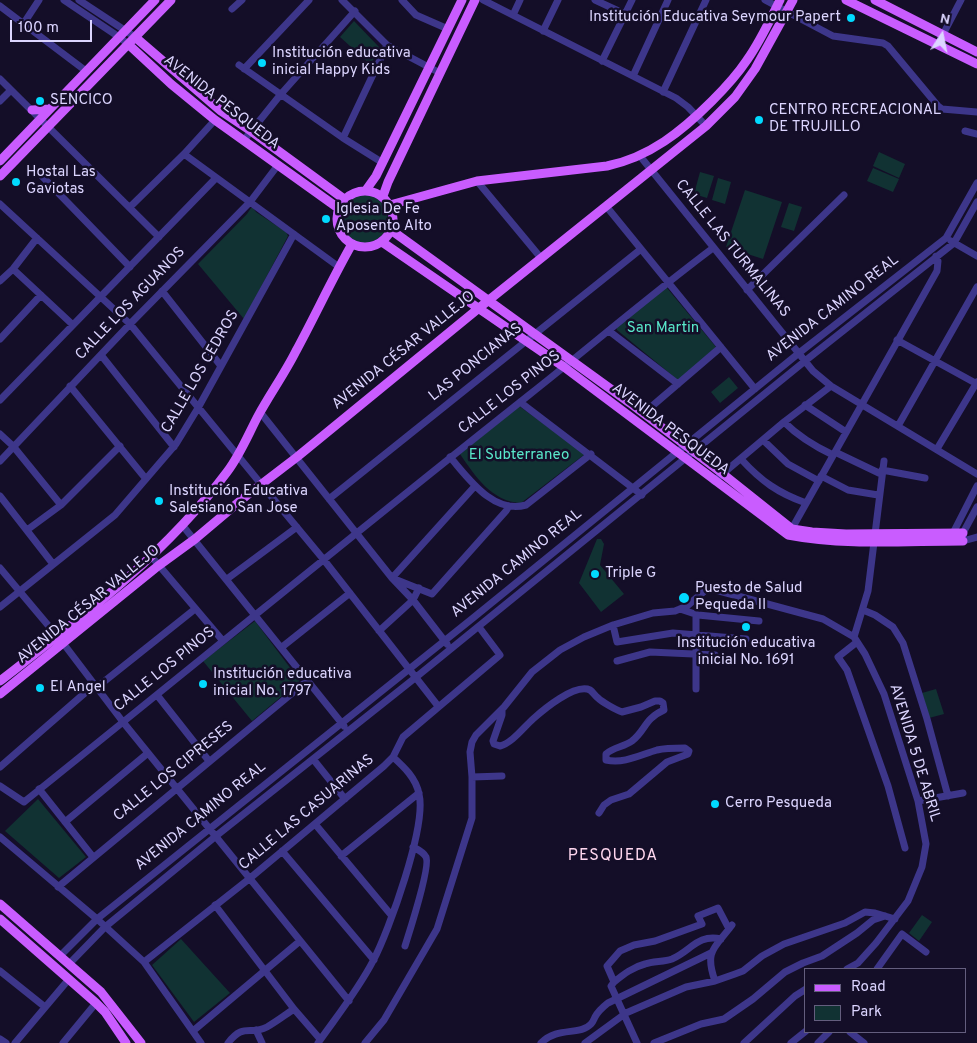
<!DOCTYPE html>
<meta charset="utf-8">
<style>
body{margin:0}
#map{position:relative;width:977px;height:1043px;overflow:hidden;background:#140e28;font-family:Overpass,sans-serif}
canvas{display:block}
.legend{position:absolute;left:804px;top:968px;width:162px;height:65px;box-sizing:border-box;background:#140e28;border:1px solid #645e7e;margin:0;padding:6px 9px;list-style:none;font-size:15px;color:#dcd5ff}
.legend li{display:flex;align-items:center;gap:10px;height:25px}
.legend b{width:25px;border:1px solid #645e7e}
.north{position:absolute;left:917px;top:10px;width:50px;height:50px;-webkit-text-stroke:4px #140e28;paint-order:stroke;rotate:11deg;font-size:14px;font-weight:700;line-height:20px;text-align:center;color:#dcd5ff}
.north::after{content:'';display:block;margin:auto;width:18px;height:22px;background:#dcd5ff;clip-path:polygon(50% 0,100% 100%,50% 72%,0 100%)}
.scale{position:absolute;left:10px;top:20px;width:82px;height:22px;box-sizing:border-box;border:2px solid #dcd5ff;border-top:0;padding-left:6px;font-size:15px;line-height:18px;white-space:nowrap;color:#dcd5ff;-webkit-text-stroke:4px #140e28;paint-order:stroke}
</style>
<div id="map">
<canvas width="977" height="1043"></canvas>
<ul class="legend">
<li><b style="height:6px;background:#c95cff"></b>Road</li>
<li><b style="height:14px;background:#113233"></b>Park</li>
</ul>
<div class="north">N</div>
<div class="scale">100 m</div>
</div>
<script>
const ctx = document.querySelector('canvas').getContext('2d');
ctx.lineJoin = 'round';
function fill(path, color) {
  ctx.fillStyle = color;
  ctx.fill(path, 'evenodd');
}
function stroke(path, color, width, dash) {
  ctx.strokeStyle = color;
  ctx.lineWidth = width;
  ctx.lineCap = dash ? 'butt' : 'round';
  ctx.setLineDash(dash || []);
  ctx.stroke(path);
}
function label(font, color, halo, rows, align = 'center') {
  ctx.font = font + ' Overpass,sans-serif';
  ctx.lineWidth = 5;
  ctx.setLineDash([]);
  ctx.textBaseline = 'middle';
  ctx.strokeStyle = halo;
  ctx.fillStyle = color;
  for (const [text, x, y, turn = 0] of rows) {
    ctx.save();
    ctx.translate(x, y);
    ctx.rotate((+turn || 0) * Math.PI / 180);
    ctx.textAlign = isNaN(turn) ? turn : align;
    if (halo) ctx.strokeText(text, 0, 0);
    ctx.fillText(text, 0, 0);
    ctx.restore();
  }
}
fill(new Path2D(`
 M354,21l25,26 -8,18 -31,-28z
 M879,152l26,12 -6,14 -26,-12z
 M873,168l26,11 -6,13 -26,-11z
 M700,172l14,4 -7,22 -13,-4z
 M718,178l13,4 -6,22 -13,-4z
 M745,190l37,12 -19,57 -37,-12z
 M340 219a24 24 0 1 1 48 0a24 24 0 1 1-48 0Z
 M789,203l13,4 -8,24 -13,-4z
 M251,208h2l3,4 30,20 2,4 -44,83 -46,-55 49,-50z
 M664,288h3l49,59 -37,34 -62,-51v-4z
 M729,377l9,11 -18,15 -9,-11z
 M519,406l66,48 -64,49c-29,-1 -46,-27 -61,-49z
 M597,539h4l3,5 -4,21 24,29 -23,18 -22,-29z
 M255,621l45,60 -48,40 -49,-60z
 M936,689l8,25 -15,4 -7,-25z
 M38,799l48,58 -27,21 -54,-47z
 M922,915l10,7 -13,19 -10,-8z
 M181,939l49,54 -36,29 -42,-57z`), '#113233');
stroke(new Path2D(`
 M64,0l55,37 9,7
 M79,0l56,37
 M342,0l45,45 53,28
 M402,0l14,15 32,14
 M483,0l193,98 12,9 18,19
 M595,0l30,14
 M765,0l68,36 50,7 5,3 50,60 4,3 35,3
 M0,6l86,65
 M232,9l10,-9
 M513,15l7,-15
 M24,23l15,-23
 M543,31l15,-31
 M938,44l23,-44
 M602,61l30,-61
 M239,65l104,73 40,25
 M244,69l65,-69
 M633,76l35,-76
 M0,79l159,158
 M663,92l43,-92
 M0,101l11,-11
 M965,131l12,3
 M343,138l44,-93
 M244,140l37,-46 74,-83
 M184,154l155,113
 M640,156l173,215 18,15 146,88
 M38,172l92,95
 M477,181l64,77
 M0,204l130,120 131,160 63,76 114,146
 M606,206l149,183
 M130,207l54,-53 31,-34
 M951,241l26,15
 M13,269l60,56
 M0,281l13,-12 24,-31
 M747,290l97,-95
 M162,291l59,75
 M609,331l69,53
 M0,339l41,-44
 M897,340l80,44
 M101,355l73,92
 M70,386l76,93
 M0,400l216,-222
 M520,402l122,93
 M805,405l41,27
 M260,412l132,166 21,22 34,44
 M644,413l77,-66
 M784,422c15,15 30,24 49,33
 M898,426l79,-139
 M0,434l13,12 48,59
 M763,440l25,24 31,17
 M937,449l40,-67
 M835,452l46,22
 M450,457c19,22 43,57 76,48l65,-51
 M741,459c20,22 37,34 65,44
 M0,461l130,-137 120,-122 28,-37
 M882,470l43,8
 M821,476l27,14 30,5
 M714,481l70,-59 47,-36
 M475,486l-83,92 40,16 74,-83 3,-5
 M0,496l53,68
 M329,499l312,-250
 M977,507l-14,26v8l14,-4
 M183,526l161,200
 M27,530l34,-25 59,-59
 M790,532l147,-261 1,-10 -2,-5
 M952,535l25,-49
 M151,556l72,85
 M0,568l63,75 60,79 226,279
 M227,579l70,-52
 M0,607l115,-92 61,-71 22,-36 96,-174
 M680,609l18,6 61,6
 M863,610l12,5 18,12 10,16 24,76 21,77
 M696,614v75
 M613,625l4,17 56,-9 73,6
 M379,631l34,-31 6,-12
 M854,637l14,-46 16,-130
 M857,642l-19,15 9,13 41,116 17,62
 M282,647l68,-54
 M617,661l33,-9 65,3
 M96,688l99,-79
 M157,695l52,66
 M502,710v5l-9,26 1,3 6,2c12,-3 23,-18 33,-27 10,-9 42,-36 57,-29 3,2 5,6 8,8 4,4 18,12 24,14l19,-5 14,-6h5l3,2 1,7c-20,9 -18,20 -32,31 -8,6 -19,6 -26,13v6c18,4 34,-5 51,-10 8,-2 19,-2 28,-2l4,3 -1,3 -21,8 -38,32 -18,6 -7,5 -5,8
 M313,759l32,40
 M0,767l94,-82
 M472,777l30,-1
 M0,786l24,16c169,-136 336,-273 505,-407 62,-49 121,-100 184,-147
 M39,789l54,68
 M918,801l45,-8
 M65,822l83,-69
 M315,824l77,92
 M0,837l97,82 47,43 57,81
 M282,851l92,109
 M341,856l78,-63
 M58,887l250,-207
 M215,905l79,104 26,30
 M405,946c4,-13 26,-80 21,-89 -2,-4 -9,-8 -13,-10
 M61,955l36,-36 376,-301 326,-265 147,-115 31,-55
 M144,962l105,-83 135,-113 9,-9 10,-20 97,-82 -21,-28
 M70,963l35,-36 111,-91 199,-158 390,-317 149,-118 23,-41
 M877,969l25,-35 24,18
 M0,971l45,36
 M715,981c-11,-31 0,-33 17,-56
 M614,982c10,-8 19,-15 31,-18 8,-3 19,-2 27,-5 19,-8 25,-25 49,-20
 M256,1030l6,13
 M193,1031l107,-90
 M850,1032l14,11
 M0,1039l6,4
 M15,1043l54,-64
 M63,1043l33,-40
 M228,1043c16,-21 22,-7 39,-16 9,-5 18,-12 27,-18
 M318,1043c19,-27 40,-53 55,-82 16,-30 54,-136 46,-167 -3,-16 -15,-27 -26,-37
 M365,1043l19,-23 53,-91 35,-111v-41l-2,-25 2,-10 4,-7 28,-28 28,-35 28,-22 24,-13 29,-12 40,-12 22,-2 12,-5 21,-18 115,31 31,18 11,17 19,40 34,107 8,43 -4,23 -14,34 -32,42 -18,20 -11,6
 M541,1043c17,-17 39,-7 50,-19 2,-2 3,-5 4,-7 4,-7 8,-10 13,-14l103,-50
 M585,1043l41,-30 60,-26 29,-6 20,-7 8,-3 19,-15 22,-12 61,-21 20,-11 10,1 20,6
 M637,1043l-26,-57 3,-4 -7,-16 13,-15 14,-6 21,-4 47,-17 -4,-8 20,-8 11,21
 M654,1043l47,-19 23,-5 29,-20 32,-27 18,-9 19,-7 35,-23 16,-13 12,-4
 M744,1043l51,-47 11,-7
 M791,1043l15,-12
 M818,1043l11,-11`), '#3d368a', 7);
stroke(new Path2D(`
 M846,0l131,64
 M875,0l102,52
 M135,37l86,74 30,20 93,68
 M128,44l43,40 44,36 123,88
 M32,110l17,-1
 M0,161l155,-161
 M0,176l171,-176
 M366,190l10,-14 86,-176
 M337 219a28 28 0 1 1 56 0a28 28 0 1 1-56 0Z
 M383,196l5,-14 87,-182
 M390,205l87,-24 130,-15c43,-9 75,-35 105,-65 13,-13 25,-26 35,-41 13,-18 23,-40 33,-60
 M391,230l239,173 93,71 69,55 20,3 34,2 117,-1
 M382,242l182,125 224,168c57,11 117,6 175,6
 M0,681c81,-63 165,-126 227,-209 13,-17 21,-37 31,-56 12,-22 27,-43 38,-65 19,-35 36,-72 56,-107
 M0,694l158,-128 37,-27 51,-43 51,-39 182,-149 227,-182 29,-29 20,-28 38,-69
 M0,904l101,88 40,51
 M0,919l96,84 9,9 21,31`), '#c95cff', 9);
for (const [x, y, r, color] of [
 [851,18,5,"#01daff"],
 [262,63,5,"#01daff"],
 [40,101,5,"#01daff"],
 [759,120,5,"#01daff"],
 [16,182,5,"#01daff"],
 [326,219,5,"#01daff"],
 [159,501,5,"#01daff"],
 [595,574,5,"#01daff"],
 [684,598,6,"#01daff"],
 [746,627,5,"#01daff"],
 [203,684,5,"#01daff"],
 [40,688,5,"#01daff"],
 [715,804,5,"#01daff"]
]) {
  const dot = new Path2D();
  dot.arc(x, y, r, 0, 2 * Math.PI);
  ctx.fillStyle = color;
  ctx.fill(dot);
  stroke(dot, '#140e28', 2);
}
label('15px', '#dcd5ff', '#140e28', [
 ["Institución Educativa Seymour Papert",841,18,"right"],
 ["Institución educativa",272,54],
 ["inicial Happy Kids",272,71],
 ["SENCICO",50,101],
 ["CENTRO RECREACIONAL",769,111],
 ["DE TRUJILLO",769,128],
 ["Hostal Las",26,173],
 ["Gaviotas",26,190],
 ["Iglesia De Fe",336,210],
 ["Aposento Alto",336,227],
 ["Institución Educativa",169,492],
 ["Salesiano San Jose",169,509],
 ["Triple G",605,574],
 ["Puesto de Salud",695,589],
 ["Pequeda II",695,606],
 ["Institución educativa",746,644,"center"],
 ["inicial No. 1691",746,661,"center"],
 ["Institución educativa",213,675],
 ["inicial No. 1797",213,692],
 ["El Angel",50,688],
 ["Cerro Pesqueda",725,804]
], 'left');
label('15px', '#dcd5ff', '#140e28', [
 ["AVENIDA PESQUEDA",221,103,38],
 ["CALLE LAS TURMALINAS",732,249,51],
 ["CALLE LOS AGUANOS",131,304,-46],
 ["AVENIDA CAMINO REAL",833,309,-38],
 ["AVENIDA CÉSAR VALLEJO",404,351,-39],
 ["LAS PONCIANAS",476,363,-39],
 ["CALLE LOS CEDROS",201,372,-60],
 ["CALLE LOS PINOS",510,393,-38],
 ["AVENIDA PESQUEDA",670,430,37],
 ["AVENIDA CAMINO REAL",517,564,-39],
 ["AVENIDA CÉSAR VALLEJO",89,605,-39],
 ["CALLE LOS PINOS",165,670,-39],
 ["AVENIDA 5 DE ABRIL",914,753,73],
 ["CALLE LOS CIPRESES",174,772,-39],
 ["CALLE LAS CASUARINAS",307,813,-40],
 ["AVENIDA CAMINO REAL",201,817,-39]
]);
label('15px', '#59e8ca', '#140e28', [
 ["San Martin",663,329],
 ["El Subterraneo",519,456]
]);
ctx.letterSpacing = '1px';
label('16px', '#ffd7ef', '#140e28', [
 ["PESQUEDA",613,857]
]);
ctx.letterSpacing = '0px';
</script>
